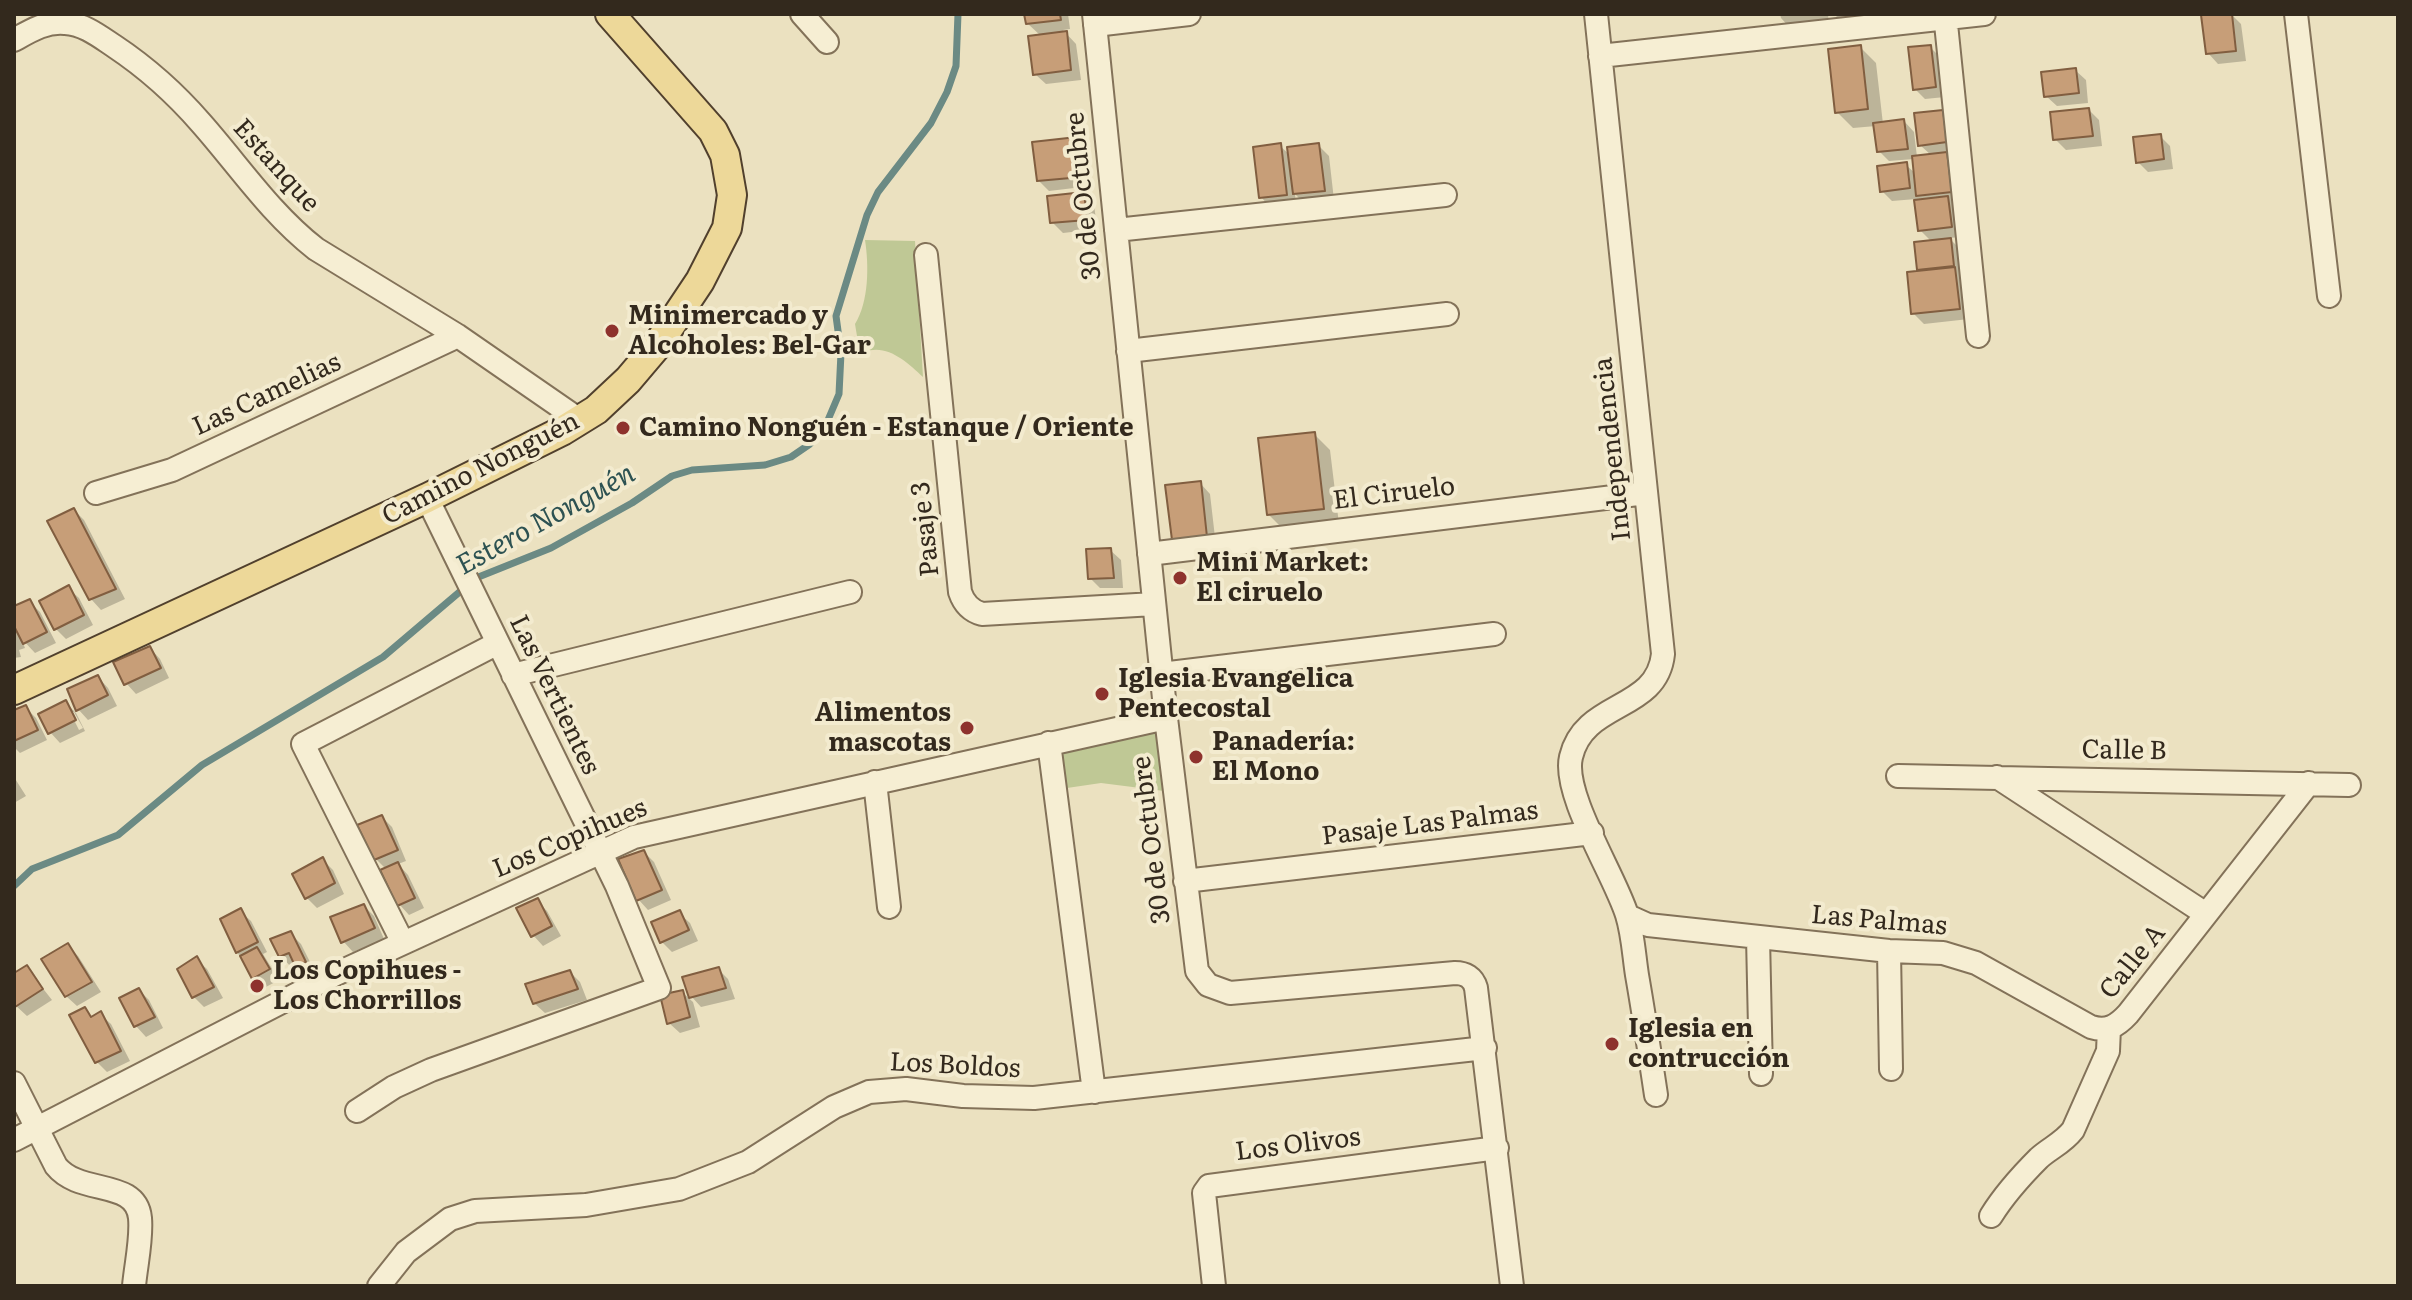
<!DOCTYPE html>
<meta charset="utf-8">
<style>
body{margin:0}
#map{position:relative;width:2412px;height:1300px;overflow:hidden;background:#ebe1c0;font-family:Literata,serif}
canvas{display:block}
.frame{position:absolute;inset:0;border:16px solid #33291d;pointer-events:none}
</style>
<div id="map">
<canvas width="2412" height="1300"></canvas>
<div class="frame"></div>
</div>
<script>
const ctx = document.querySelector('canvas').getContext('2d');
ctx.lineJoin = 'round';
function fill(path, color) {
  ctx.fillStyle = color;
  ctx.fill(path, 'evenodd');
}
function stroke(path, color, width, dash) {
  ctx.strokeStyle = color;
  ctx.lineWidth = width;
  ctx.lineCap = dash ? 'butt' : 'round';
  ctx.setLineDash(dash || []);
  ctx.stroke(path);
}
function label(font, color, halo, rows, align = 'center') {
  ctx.font = font + ' Literata,serif';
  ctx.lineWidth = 8;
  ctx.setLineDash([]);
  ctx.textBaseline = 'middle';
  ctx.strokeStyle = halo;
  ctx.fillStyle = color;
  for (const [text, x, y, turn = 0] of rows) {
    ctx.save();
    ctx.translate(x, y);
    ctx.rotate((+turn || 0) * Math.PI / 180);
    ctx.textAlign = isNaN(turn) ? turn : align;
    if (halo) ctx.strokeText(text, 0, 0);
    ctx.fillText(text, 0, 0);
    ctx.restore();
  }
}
fill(new Path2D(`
 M865,240l50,1 8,136c-16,-15 -36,-34 -59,-25l-6,-10 -3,-18c14,-22 14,-59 10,-84z
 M1163,721l1,70 -63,-8 -34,5 -11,-42z`), '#bfc895');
fill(new Path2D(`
 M1026,14h42l2,15 -7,1 13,14 5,36 -35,4 -11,-10 6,-38 -14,-13z
 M1780,14h48l1,10 -38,5 -10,-11z
 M1834,14h43l1,6 -35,3z
 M2231,14l10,10 5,37 -28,3 -10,-11z
 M1860,47l16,16 7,61 21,-3 10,11 3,25 14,-2 -11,-10 22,-33 10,10 4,30 -10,1 11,11 4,38 -9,1 6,6 3,28 -12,1 12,12 8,69 -45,5 -11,-11 7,-40 -4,-29 16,-2 -12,-12 -4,-31 -24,2 -10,-10 24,-26 10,9 -2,-15 -25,2 -10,-10 -3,-25 -23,2 -16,-16z
 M1930,47l10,10 5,40 -20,2 -10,-10z
 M2075,70l11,10 2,23 -31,3 -11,-10z
 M2089,110l10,10 3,26 -36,4 -11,-11z
 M2160,136l10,10 3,23 -25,3 -10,-10z
 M1076,139l11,10 4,37 -42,5 -10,-10z
 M1280,146l10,9 29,-9 10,10 5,44 -29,4 -10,-10 1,11 -25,3 -10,-11z
 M1083,194l11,10 3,25 -34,4 -11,-11z
 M1314,434l16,16 9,74 -54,7 -16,-16z
 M1200,483l10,11 6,52 -32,4 -10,-10z
 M74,510l10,10 41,79 -24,11 -10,-11z
 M1110,550l11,10 2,28h-23l-10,-10z
 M68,588l11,10 14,27 -27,14 -11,-11z
 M29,601l11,11 16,31 -21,10 -14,-15 4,10 -6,2 2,7 -7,1v-29h4l-4,-8v-13z
 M150,648l10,11 9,19 -33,16 -10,-11z
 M98,677l10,11 9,18 -29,14 -10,-11z
 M65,702l11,11 9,18 -25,12 -10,-11zM70,712h4l9,16 -4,2z
 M26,708l10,10 11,22 -27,13 -6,-6v-34z
 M14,777l12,19 -12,7z
 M382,817l10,10 14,34 -8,3 10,11 16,33 -15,7 -10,-11 -12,-34 -11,-11z
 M644,852l10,10 17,38 -23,10 -10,-11z
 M323,860l10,10 11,24 -27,14 -10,-10z
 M537,901l10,10 14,25 -18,10 -10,-11z
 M364,906l10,10 10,23 -31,13 -10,-11z
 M240,911l11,10 16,31 -4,2 16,26 -15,8 -10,-10 -17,-26z
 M679,913l11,10 8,18 -26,11 -10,-10z
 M290,933l11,11 14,28 -8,4 -11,-12 -5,3 -10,-11z
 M68,946l10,10 23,36 -24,14 -11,-10 -23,-36z
 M196,959l11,10 16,29 -19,9 -10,-10z
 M26,967l26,33 -25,16 -13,-12v-28z
 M718,969l10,10 7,20 -34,8 -10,-11z
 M570,972l10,10 7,18 -42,13 -11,-10z
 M139,990l10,10 14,28 -17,9 -10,-11z
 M682,992l11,10 7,25 -20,6 -11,-10z
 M85,1010l8,8 7,-4 11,10 19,37 -23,11 -10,-10z`), '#0003');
stroke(new Path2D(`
 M14,886l18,-17 86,-34 84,-70 181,-108 93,-79 75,-30 81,-45 40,-27 20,-6 73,-5 26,-8 19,-13 15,-17 14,-33 2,-41 -5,-37 31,-101 11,-23 53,-69 16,-31 9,-26 2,-52`), '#6b8a84', 7);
const building = new Path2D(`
 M1024,14h36l1,6 -35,4z
 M2232,14l4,37 -30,3 -5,-39z
 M1067,31l4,39 -38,5 -5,-39z
 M1861,45l7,64 -33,4 -7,-64z
 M1931,45l5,42 -23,3 -5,-43z
 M2076,68l3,25 -35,4 -3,-25z
 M2089,108l4,28 -40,4 -3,-28z
 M1943,110l4,32 -29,4 -4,-33z
 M1904,119l4,30 -31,3 -4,-29z
 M2161,134l3,25 -28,4 -3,-26z
 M1077,137l5,40 -45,4 -5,-39z
 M1281,143l6,52 -28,3 -6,-51z
 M1319,143l6,48 -32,3 -6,-47z
 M1947,152l5,40 -36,4 -4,-40z
 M1907,162l3,26 -30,4 -3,-26z
 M1084,192l3,28 -37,3 -3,-27z
 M1948,196l4,31 -34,4 -4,-31z
 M1951,238l3,28 -37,4 -3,-28z
 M1955,267l5,42 -49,5 -4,-42z
 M1315,432l9,77 -57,6 -9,-77z
 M1201,481l6,56 -35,3 -7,-55z
 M74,508l42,81 -27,11 -42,-79z
 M1111,548l3,30 -26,1 -2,-30z
 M69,585l15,30 -30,15 -15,-29z
 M30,599l17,33 -24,12 -9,-18v-20z
 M150,646l11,22 -37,17 -11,-23z
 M98,675l10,20 -32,16 -9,-22z
 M66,700l10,20 -28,14 -10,-20z
 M26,705l12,25 -24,11v-31z
 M382,815l16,35 -24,10 -17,-35z
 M644,850l18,40 -26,11 -18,-42z
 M323,857l12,26 -30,16 -13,-25z
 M398,862l17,36 -18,8 -17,-36z
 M538,898l14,28 -21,11 -15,-29z
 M364,904l11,24 -34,15 -11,-26z
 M241,908l17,34 -22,11 -16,-34z
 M680,910l9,20 -29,13 -9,-21z
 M291,931l15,31 -11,4 -6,-13 -10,4 -9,-18z
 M68,943l24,39 -27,15 -24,-38z
 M257,947l13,22 -18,10 -12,-23z
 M197,956l17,31 -22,11 -15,-29z
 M27,965l16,24 -28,18 -1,-34z
 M719,967l7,21 -37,10 -7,-21z
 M570,970l8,19 -45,15 -8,-20z
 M139,988l16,29 -21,10 -15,-29z
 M683,990l7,27 -23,7 -7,-29z
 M85,1007l6,10 10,-6 20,40 -26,12 -26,-48z`);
fill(building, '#c79e78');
stroke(building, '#815e40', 2);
const minor = new Path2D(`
 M802,14l25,28
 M1094,14l72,704 31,253 11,14 22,8 225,-20c10,0 18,4 21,15l36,298
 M1596,14l67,640c-6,58 -79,46 -92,103 -9,37 44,119 56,158 6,19 7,41 10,60 7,40 13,80 19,120
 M1945,14l33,322
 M2296,14l33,282
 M1095,25l94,-11
 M14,40c16,-9 32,-19 51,-17 19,1 34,13 49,23 33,22 61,47 87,77 38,43 69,90 115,126l142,87 123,85
 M1600,56l384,-42
 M1116,230l329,-35
 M926,255l34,337c4,12 11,19 22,22l172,-10
 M1128,351l319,-37
 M96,493l76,-23 286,-134
 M1149,554l497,-61
 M1161,674l333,-40
 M513,675l337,-83
 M1049,743l45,349
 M1898,776l451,9
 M1997,777l209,137
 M875,782l14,125
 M1185,881l407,-48
 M1628,916l20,9 241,26 54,2 33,10 115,64c16,5 26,-1 37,-13l181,-231
 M1758,937l3,137
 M403,943l-100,-199 195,-101
 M1889,951l2,118
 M14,1083l42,83c24,30 80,12 84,52 2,21 -4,46 -6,68
 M357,1111l37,-24 37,-17 228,-82 -42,-102 -190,-388
 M14,1140l322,-166 298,-137 532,-119
 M1991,1216c13,-21 30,-40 48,-58 11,-10 24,-15 34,-28l35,-79 1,-23
 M379,1286l27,-34 44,-33 25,-8 111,-6 93,-16 69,-27 86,-55 35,-15 37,-3 57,7 71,2 451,-50
 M1214,1286l-10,-93 5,-7 288,-38`);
const major = new Path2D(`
 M14,690l413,-192 135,-67 34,-21 32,-30 28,-33 44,-66 27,-53 5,-33 -7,-40 -12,-24 -103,-117`);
stroke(minor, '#837259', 26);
stroke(major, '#51402d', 32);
stroke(minor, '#f6eed3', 22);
stroke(major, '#edd899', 28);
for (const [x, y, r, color] of [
 [612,331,8,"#8e322d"],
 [623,428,8,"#8e322d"],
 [1180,578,8,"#8e322d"],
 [1102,694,8,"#8e322d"],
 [967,728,8,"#8e322d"],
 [1196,757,8,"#8e322d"],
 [257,986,8,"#8e322d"],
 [1612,1044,8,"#8e322d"]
]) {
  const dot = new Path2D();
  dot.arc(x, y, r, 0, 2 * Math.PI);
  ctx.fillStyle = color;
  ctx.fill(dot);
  stroke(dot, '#f3ebcf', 3);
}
label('26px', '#33291d', '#f3ebcf', [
 ["Estanque",276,166,48],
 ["30 de Octubre",1084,196,-96],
 ["Las Camelias",267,395,-25],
 ["Independencia",1613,449,-96],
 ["Camino Nonguén",481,469,-27],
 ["El Ciruelo",1394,494,-7],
 ["Pasaje 3",926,529,-96],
 ["Las Vertientes",554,695,64],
 ["Calle B",2124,751,1],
 ["Pasaje Las Palmas",1430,824,-7],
 ["Los Copihues",570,839,-23],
 ["30 de Octubre",1152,840,-97],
 ["Las Palmas",1879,921,5],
 ["Calle A",2133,962,-51],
 ["Los Boldos",955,1066,3],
 ["Los Olivos",1298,1145,-7]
]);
label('bold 26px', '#33291d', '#f3ebcf', [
 ["Minimercado y",628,316],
 ["Alcoholes: Bel-Gar",628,346],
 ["Camino Nonguén - Estanque / Oriente",639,428],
 ["Mini Market:",1196,563],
 ["El ciruelo",1196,593],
 ["Iglesia Evangelica",1118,679],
 ["Pentecostal",1118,709],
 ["Alimentos",951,713,"right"],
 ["mascotas",951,743,"right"],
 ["Panadería:",1212,742],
 ["El Mono",1212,772],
 ["Los Copihues -",273,971],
 ["Los Chorrillos",273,1001],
 ["Iglesia en",1628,1029],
 ["contrucción",1628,1059]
], 'left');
label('italic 28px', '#2d5252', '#f3ebcf', [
 ["Estero Nonguén",546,520,-29]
]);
</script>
